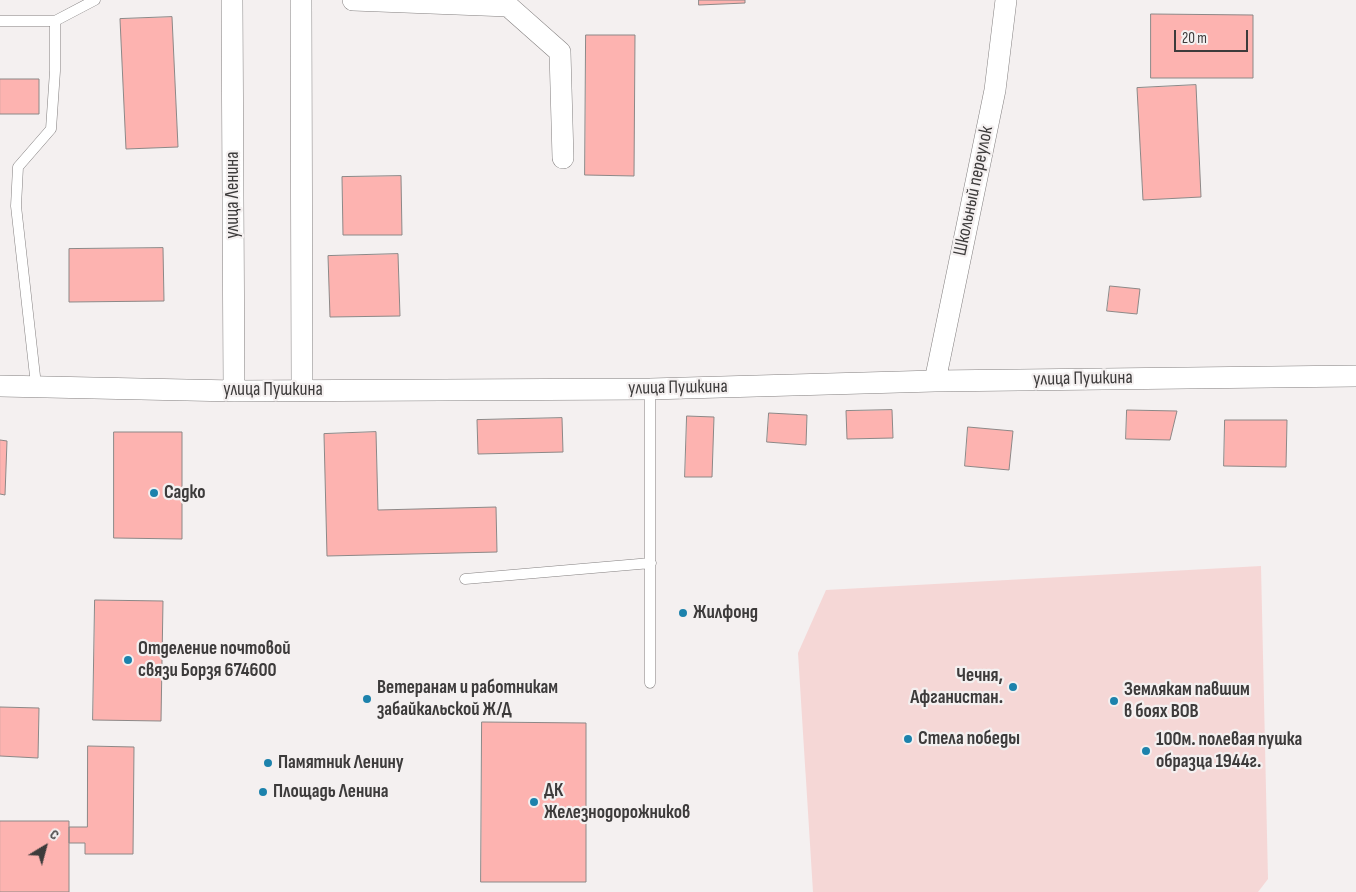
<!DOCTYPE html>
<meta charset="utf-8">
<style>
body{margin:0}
#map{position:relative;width:1356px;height:892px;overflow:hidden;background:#f4f0f0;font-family:"Sofia Sans Condensed",sans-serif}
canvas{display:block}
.north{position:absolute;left:20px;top:822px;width:50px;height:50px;-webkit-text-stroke:4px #f4f0f0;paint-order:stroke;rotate:37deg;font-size:14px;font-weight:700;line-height:20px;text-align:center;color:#3d3b3b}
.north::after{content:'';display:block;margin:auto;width:18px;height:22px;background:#3d3b3b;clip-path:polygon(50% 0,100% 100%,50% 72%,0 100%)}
.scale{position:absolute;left:1174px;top:30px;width:74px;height:22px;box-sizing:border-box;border:2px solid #3d3b3b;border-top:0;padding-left:6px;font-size:15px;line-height:18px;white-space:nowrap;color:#3d3b3b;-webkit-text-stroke:4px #f4f0f0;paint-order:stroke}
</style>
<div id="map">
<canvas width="1356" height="892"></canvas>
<div class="north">С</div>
<div class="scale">20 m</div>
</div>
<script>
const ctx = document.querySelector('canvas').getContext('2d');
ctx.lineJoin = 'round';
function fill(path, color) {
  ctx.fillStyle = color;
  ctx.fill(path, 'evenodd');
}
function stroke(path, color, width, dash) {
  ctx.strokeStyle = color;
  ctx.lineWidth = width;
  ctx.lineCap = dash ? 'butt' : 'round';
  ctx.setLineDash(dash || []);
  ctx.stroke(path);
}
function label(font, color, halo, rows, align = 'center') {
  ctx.font = font + ' "Sofia Sans Condensed",sans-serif';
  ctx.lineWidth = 4.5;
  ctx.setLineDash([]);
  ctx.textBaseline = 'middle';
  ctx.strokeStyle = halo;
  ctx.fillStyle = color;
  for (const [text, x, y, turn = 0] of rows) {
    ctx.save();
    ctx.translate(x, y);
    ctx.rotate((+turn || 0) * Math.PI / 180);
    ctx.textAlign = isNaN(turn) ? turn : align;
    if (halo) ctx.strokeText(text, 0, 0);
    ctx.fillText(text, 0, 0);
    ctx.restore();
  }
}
fill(new Path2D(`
 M1261,566l7,313 -10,13h-445l-15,-239 28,-63z`), '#f5d7d6');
const building = new Path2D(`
 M699,0h46v3l-46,2z
 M1151,14l102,1v63h-102z
 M172,17l6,130 -52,2 -6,-130z
 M586,35h49l-1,141 -49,-1z
 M0,79h39v35h-39z
 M1196,85l5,112 -58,3 -6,-112z
 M401,176l1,59h-59l-1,-58z
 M163,248l1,53 -95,1v-53z
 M398,254l2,62 -70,1 -2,-61z
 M1110,286l30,3 -3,25 -30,-3z
 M892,410l1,28 -46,1 -1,-28z
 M1127,410l50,1 -7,29 -44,-1z
 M769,413l38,2 -1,30 -39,-3z
 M687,416l27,1 -2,60h-27z
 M562,418l1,34 -85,2 -1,-34z
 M1225,420h62l-1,47 -62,-1z
 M968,427l45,4 -4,39 -44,-4z
 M114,432h68v107l-68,-1z
 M376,432l2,78 118,-3 1,45 -170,4 -3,-122z
 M0,440l7,1 -2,54 -5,-1z
 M95,600l68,1 -2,120 -68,-1z
 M0,707l39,1 -1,50 -38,-2z
 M482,722l104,1v159h-105z
 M88,746l46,1 -1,107h-48v-11h-16v-16h18z
 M0,821h69v71h-69z`);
fill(building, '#fdb3b0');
stroke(building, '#8c8887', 1);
const service = new Path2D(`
 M0,21h55v50l-4,58 -33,38 -2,39 20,179
 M55,21l40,-21
 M465,579l186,-16
 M650,683v-294`);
const minor = new Path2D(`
 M232,0l2,391
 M301,0l1,390
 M353,0l155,6 52,46 3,106
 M935,381l60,-291 11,-90
 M0,386l234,5 416,-2 285,-8 421,-5`);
stroke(service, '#848080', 11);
stroke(minor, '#848080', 22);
stroke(service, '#fff', 10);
stroke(minor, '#fff', 21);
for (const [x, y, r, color] of [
 [154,493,5,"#1c82ac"],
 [683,613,5,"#1c82ac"],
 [128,660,5,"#1c82ac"],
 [1013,687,5,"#1c82ac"],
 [367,699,5,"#1c82ac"],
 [1114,701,5,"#1c82ac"],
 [908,739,5,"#1c82ac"],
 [1146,751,5,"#1c82ac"],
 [268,763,5,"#1c82ac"],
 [263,792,5,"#1c82ac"],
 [534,802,5,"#1c82ac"]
]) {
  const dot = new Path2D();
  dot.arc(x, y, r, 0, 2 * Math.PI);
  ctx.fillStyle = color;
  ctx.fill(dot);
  stroke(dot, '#f4f0f0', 2);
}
label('19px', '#3d3b3b', '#f4f0f0', [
 ["Школьный переулок",974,191,-78],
 ["улица Ленина",233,195,-90],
 ["улица Пушкина",1083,379,-1],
 ["улица Пушкина",678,388,-1],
 ["улица Пушкина",273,390]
]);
label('bold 19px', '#3d3b3b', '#f4f0f0', [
 ["Садко",164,493],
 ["Жилфонд",693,613],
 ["Отделение почтовой",138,649],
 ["связи Борзя 674600",138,671],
 ["Чечня,",1003,676,"right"],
 ["Афганистан.",1003,698,"right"],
 ["Ветеранам и работникам",377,688],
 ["забайкальской Ж/Д",377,710],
 ["Землякам павшим",1124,690],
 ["в боях ВОВ",1124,712],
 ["Стела победы",918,739],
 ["100м. полевая пушка",1156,740],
 ["образца 1944г.",1156,762],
 ["Памятник Ленину",278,763],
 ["ДК",544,791],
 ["Железнодорожников",544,813],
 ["Площадь Ленина",273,792]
], 'left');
</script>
